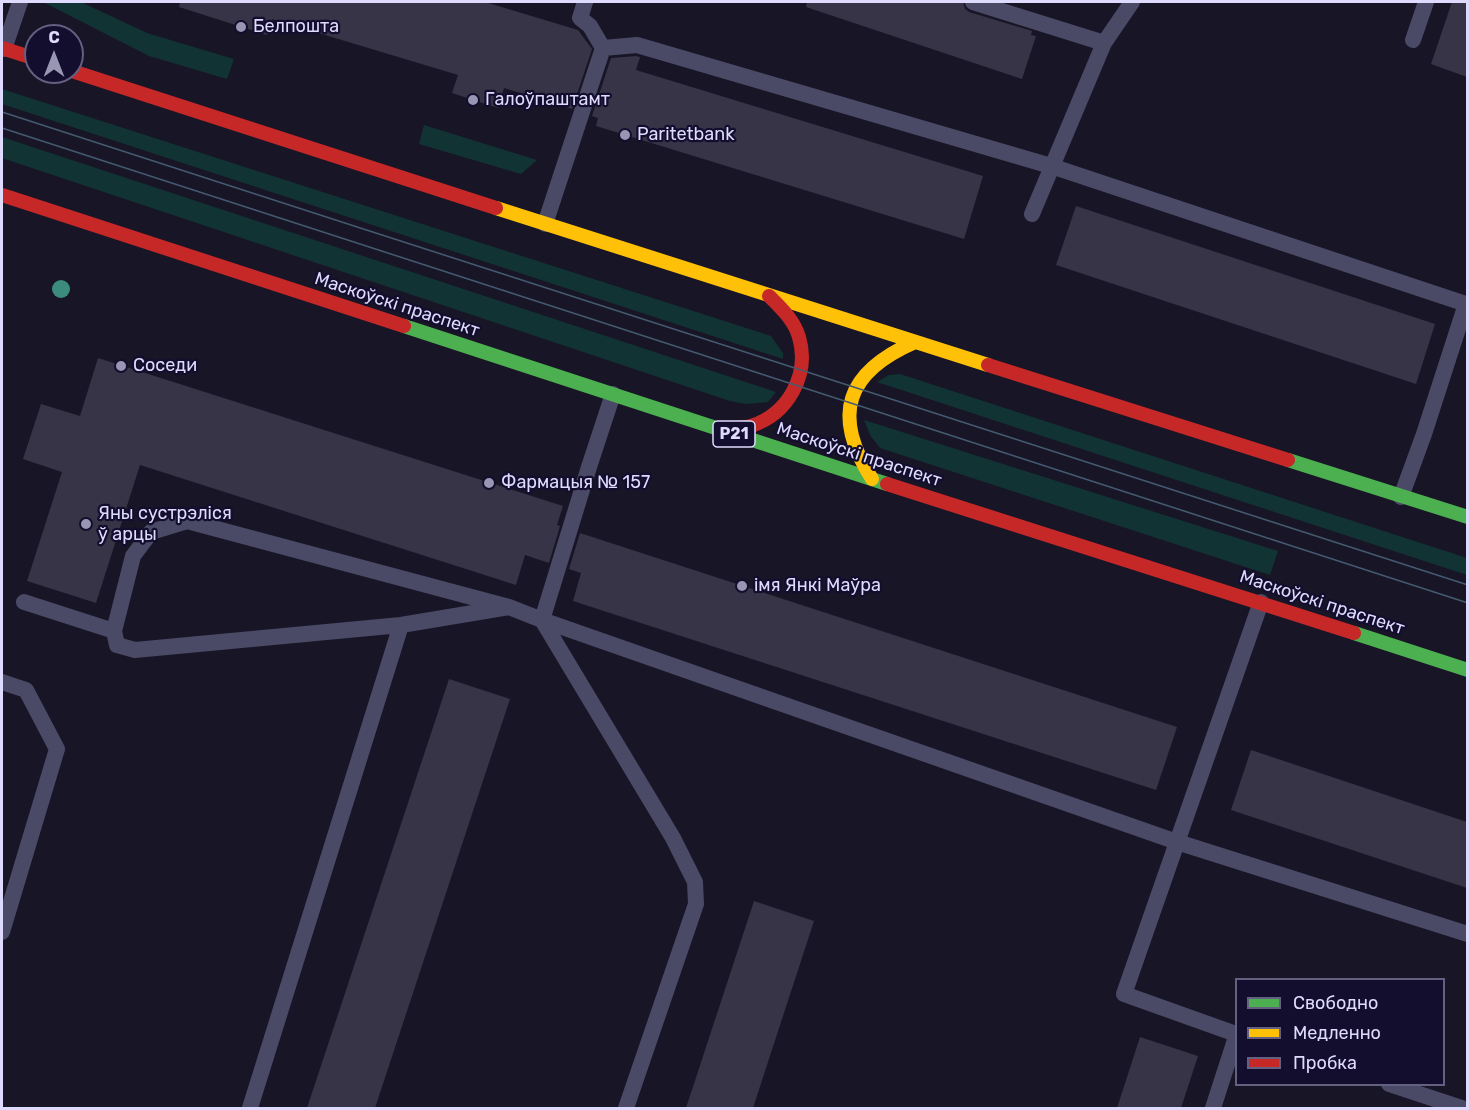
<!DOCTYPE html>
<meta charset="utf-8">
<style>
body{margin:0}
#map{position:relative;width:1469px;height:1110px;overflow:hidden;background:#181526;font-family:Rubik,sans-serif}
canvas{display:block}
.frame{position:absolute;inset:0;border:3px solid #dedbff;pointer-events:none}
.legend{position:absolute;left:1235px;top:978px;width:210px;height:108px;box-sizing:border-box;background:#130e2d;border:2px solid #646081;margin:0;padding:8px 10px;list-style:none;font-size:18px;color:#dedbff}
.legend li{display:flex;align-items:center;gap:12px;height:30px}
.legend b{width:30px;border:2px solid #646081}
.north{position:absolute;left:24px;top:24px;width:60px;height:60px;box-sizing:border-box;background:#130e2d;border:2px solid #646081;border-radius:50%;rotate:0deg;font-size:16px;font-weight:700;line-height:24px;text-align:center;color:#dedbff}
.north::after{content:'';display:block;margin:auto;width:21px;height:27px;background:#9996b3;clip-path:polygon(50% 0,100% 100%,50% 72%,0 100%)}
</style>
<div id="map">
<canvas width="1469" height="1110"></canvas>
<div class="frame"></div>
<ul class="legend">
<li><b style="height:8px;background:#4caf50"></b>Свободно</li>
<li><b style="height:8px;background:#ffc107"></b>Медленно</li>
<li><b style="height:8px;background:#c62828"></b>Пробка</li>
</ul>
<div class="north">С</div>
</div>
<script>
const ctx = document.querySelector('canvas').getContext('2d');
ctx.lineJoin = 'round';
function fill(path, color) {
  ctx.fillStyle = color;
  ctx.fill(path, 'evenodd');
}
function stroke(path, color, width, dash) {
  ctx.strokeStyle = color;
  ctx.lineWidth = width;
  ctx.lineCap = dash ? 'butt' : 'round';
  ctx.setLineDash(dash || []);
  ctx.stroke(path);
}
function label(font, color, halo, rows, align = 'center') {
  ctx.font = font + ' Rubik,sans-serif';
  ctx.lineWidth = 4.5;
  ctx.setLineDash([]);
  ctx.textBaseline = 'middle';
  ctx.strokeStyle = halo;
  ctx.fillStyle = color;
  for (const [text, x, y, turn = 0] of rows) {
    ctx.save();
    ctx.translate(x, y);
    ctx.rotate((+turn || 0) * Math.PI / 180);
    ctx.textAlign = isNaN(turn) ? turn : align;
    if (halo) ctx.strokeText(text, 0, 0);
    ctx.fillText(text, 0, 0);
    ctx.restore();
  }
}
fill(new Path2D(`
 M43,2h38l66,31 87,26 -7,20 -78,-23z
 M2,89l769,247 12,17v6l-781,-255z
 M424,125l113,35 -16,14 -102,-30z
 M2,137l774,255 -8,10 -22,2 -16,-3 -728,-243z
 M900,374l567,184v17l-590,-193 12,-7z
 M864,420l414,131 -8,24 -390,-127 -10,-13z`), '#123334');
fill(new Path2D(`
 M180,2h305l93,28 14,19 -20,60 -68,-21 -6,20 -46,-15 6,-18 -186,-56 -5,16 -88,-28z
 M807,2h156l2,7 4,3 63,19 -1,4 5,1 -14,43 -216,-72z
 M1452,2h15v75l-36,-13z
 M636,56l4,1 -4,13 347,106 -19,63 -368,-113 2,-8 -6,-2 19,-58z
 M1076,206l359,118 -19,60 -360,-119z
 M98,358l465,148 -6,19 3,1 -11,37 -24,-8 -9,30 -376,-120 -44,138 -69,-22 35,-109 -39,-13 18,-55 39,12z
 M580,533l597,194 -21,63 -583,-189 8,-28 -12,-4z
 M449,679l61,20 -135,409h-68z
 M1251,750l216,72v66l-236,-78z
 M754,901l60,20 -61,187h-67z
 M1140,1037l58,19 -17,52h-64z`), '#373447');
stroke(new Path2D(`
 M585,2l-5,16 10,8 13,22 34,-3 414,121 415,138 -42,130 -23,63
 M973,2l131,41
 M1413,40l13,-38
 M4,49l16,-47
 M1032,214l72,-171 28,-41
 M545,224l58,-176
 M613,394l-24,73 -47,153 635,222 291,92
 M24,602l90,29
 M509,607l-108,18 -266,25 -18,-5 -3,-14 19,-75 18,-24 36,-11 322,86 33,13 131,218 22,44 1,22 -70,204
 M2,682l24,8 31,59 -55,183
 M1236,1034l-112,-40 137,-392
 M1389,1084l73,24
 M250,1108l151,-483
 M1213,1108l23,-71`), '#4a4a67', 16);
stroke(new Path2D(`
 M404,326l483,158
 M1288,460l180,57
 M1354,633l114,37`), '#4caf50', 14);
stroke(new Path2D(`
 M496,208l492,157
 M872,479c-41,-64 -26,-107 43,-137`), '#ffc107', 14);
stroke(new Path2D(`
 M2,48l34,11
 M72,71l424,137
 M2,195l402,131
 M988,365l300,95
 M723,429c9,-1 19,0 28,-3 37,-12 59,-51 48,-89 -5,-17 -18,-29 -30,-41
 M887,484l467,149`), '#c62828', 14);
stroke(new Path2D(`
 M2,112c488,159 977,313 1466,473
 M2,128l1466,475`), '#445b6f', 1.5);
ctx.fillStyle = '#3c8c7d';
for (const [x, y] of [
 [61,289]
]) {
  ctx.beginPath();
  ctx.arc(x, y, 9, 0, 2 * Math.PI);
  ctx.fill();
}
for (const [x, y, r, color] of [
 [241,27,6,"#9996b3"],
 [473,100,6,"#9996b3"],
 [625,135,6,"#9996b3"],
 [121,366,6,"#9996b3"],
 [489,483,6,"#9996b3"],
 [86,524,6,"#9996b3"],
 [742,586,6,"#9996b3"]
]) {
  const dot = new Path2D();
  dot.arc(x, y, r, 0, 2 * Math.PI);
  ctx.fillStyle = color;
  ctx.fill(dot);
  stroke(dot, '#130e2d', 2);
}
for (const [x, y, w] of [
 [734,434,42]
]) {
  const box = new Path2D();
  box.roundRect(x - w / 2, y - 13, w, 26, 4.5);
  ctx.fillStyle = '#130e2d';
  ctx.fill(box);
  stroke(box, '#dedbff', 1.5);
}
label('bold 16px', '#dedbff', null, [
 ["Р21",734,434]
]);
label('18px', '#dedbff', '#130e2d', [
 ["Белпошта",253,27],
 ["Галоўпаштамт",485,100],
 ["Paritetbank",637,135],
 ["Соседи",133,366],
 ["Фармацыя № 157",501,483],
 ["Яны сустрэліся",98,514],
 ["ў арцы",98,535],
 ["імя Янкі Маўра",754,586]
], 'left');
label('18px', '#dedbff', '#130e2d', [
 ["Маскоўскі праспект",397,305,18],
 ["Маскоўскі праспект",859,455,18],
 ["Маскоўскі праспект",1322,603,18]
]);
</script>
